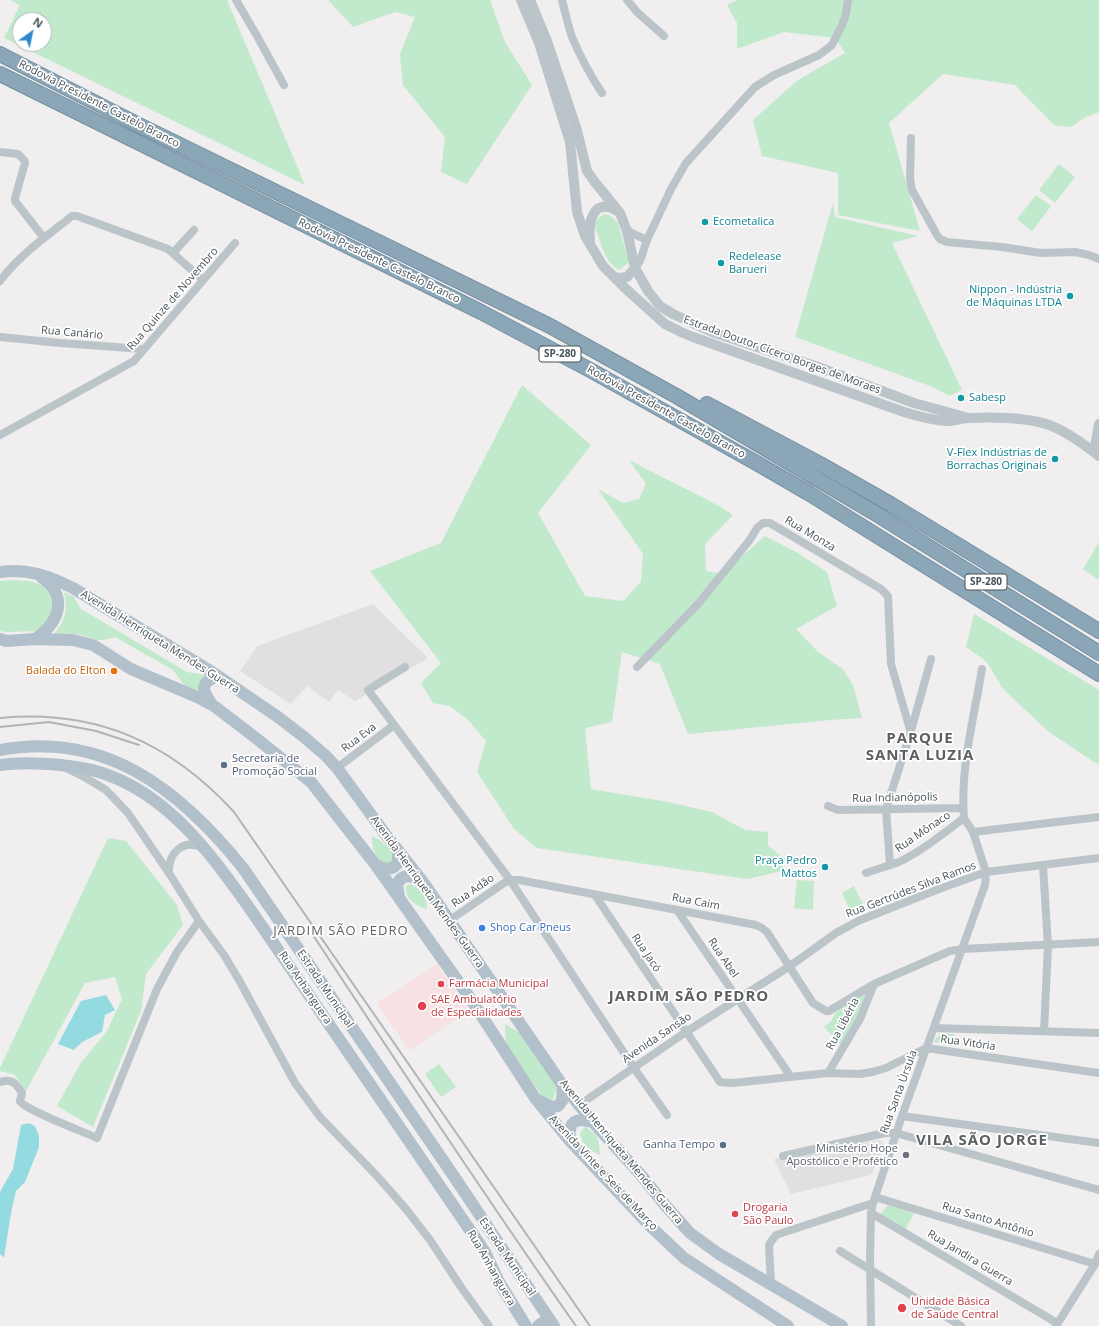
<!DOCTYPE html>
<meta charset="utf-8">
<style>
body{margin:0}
#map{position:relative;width:1099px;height:1326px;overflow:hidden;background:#f0eeee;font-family:"Open Sans",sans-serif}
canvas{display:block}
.north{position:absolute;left:12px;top:12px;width:40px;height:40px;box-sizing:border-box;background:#fff;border:1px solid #b6babd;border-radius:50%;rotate:33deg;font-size:11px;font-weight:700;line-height:16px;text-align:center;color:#485359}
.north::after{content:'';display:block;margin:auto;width:14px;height:18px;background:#2e87ca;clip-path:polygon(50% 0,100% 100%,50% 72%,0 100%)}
</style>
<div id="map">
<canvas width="1099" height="1326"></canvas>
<div class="north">N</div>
</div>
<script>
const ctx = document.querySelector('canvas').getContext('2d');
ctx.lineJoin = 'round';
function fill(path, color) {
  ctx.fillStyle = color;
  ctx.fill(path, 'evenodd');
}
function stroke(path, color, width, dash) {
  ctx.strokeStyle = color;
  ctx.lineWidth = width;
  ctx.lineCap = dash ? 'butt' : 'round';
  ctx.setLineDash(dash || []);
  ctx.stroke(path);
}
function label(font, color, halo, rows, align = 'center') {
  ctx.font = font + ' "Open Sans",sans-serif';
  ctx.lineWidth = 3.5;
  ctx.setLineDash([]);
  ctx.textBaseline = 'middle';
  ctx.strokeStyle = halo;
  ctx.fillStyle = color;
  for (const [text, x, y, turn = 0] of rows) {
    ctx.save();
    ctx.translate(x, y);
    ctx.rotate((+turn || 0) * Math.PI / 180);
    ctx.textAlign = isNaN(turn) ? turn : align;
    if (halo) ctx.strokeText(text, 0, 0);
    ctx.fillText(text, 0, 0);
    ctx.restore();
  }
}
fill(new Path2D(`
 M373,604l55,54 -73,43 -17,-11 -9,12 -22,-16 -16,18 -51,-33 17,-25z
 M880,1140l5,6 -14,29 -80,19 -17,-35z`), '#e1dfe0');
fill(new Path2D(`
 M437,964l31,46 -58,41 -33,-48z`), '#f8e1e2');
fill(new Path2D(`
 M10,0h217l78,185 -301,-147 16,-33zM20,20h24v24h-24z
 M328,0h162l15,42 27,43 -65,99 -26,-12 4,-35 -42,-52 -3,-31 15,-37 -20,-5 -42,15z
 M737,0h362v112l-15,6 -13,9 -17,-2 -39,-40 -72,-11 -54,49 31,108 -82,-16v-42l-76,-17 -9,-36 45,-40 47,-27 -10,-15 -51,-6 -47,17v-26l-10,-18z
 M1059,164l16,13 -20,26 -16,-13z
 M1036,195l15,11 -19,25 -15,-12z
 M833,203l2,14 83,19 -26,7 70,147 -13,6 -16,-9 -138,-50z
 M605,214l6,2 7,7 11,39 -10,8c-13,-7 -17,-22 -21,-35 -1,-3 -3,-6 -3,-9 0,-6 5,-10 10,-12z
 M522,385l69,60 -53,68 47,83 38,5 18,-19 2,-28 -45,-65 25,14 16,-4 7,-15 -17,-24 92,47 12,8 -28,29 1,27 16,3 43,-38 31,16 31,20 10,34 -41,23 22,23 25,17 10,16 9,33 -32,2 -142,14 -28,-70 -38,-12 -10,70 -27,6 6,61 77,13 44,10 33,18 23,2v14l17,13 -3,12 -35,8 -210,-31 -23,-19 -37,-57 9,-31 -18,-21 -18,-14 -17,-3 -12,-20 20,-20 -71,-92 71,-28z
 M1099,542v38l-16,-11z
 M13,580c16,1 30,0 37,16 3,6 4,12 1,18 -2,6 -9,12 -13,17l-32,1 -6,-1v-50z
 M64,592l10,5 7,12 106,63 20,3 -8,17 -15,-7 -11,-15 -58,-33c-19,6 -17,2 -34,-2 -9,-2 -19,-1 -28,0 13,-15 15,-24 11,-43z
 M974,614l125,76v74l-5,-2 -45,-30 -46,-43 -16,-27 -21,-15z
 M372,836c12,6 19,12 23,24l-6,6c-14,-9 -17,-13 -17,-30z
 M108,838l18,3 51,64 6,20 -37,49 -5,37 -48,116 -36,-21 23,-42 27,-33 15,-32 -7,-22 -30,6 -59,108 -11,-16 -15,-4v-3z
 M797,880l17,1 -1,29 -19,-2z
 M411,884c11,6 16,13 16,25 -10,-3 -23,-10 -21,-23z
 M854,886l11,23 -13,6 -10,-22z
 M865,994l3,1 -26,51 -18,-19 7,-6 5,-9z
 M505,1024l15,9 37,55 -4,12 -11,-4 -36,-50z
 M942,1033l12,1 -2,12 -18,-4 2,-4z
 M439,1064l17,23 -15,10 -16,-23z
 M585,1127c14,8 14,13 15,28 -10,-5 -18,-10 -20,-22z
 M888,1205l26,8 -9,17 -25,-15z`), '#c1e9cb');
fill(new Path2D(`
 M106,995l9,15 -10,5 -3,17 -20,10 -8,8 -16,-6 23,-43z
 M29,1123l6,3 4,10v11l-14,35 -9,9 -5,22 -7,45 -4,-4v-62l13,-23 8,-44z`), '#93dbe1');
const motorway = new Path2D(`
 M0,54l137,70 413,202 128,71 195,115 226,141
 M0,74l481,238 111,59 168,94 50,29 289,180
 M707,404l113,60 72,41 207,126`);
stroke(motorway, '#7691a3', 16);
stroke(new Path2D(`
 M236,0l21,36 27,49
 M562,0c3,12 6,25 10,37 8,19 18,38 30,56
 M627,0l10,12 27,24
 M911,138l-1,41 2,11 25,45 3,4 7,3 55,5 39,6 34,-1 14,3 10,4
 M0,152l18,2 6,6 1,3 -10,35v3l29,37
 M627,231l20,9
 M173,253l21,-23
 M635,268l5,-7 7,-21 24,-51 15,-26 69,-76 19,-12 45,-20 13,-10 10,-20 4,-11 2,-14
 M0,281c19,-26 47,-45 72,-65h5l91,33 35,31
 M0,337l60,6 83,6
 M0,435l134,-74 101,-118
 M405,667l-37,23 142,190 124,188 33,47
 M637,667l61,-63 51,-63 8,-13 6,-5h7l111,66 7,7 3,68 20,69
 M337,768l57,-43
 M68,769l13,6 25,15 22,23 41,60 30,48 25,34 15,25 56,103 25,34 57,59 29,33 24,31 31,47 28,39
 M828,806l10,4 125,-2
 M973,832l126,-15
 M890,865l-4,-56 25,-78 20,-72
 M1043,865l5,81 -4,85
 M169,873c-1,-20 14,-35 34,-25
 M866,873c11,-4 22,-7 33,-11 24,-12 44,-28 65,-44 -4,-50 10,-100 18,-149
 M595,895l125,187 13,1 95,-10 32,1 12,-2 14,-4 40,-20 173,25
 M677,910l114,167
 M450,920l54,-37 6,-3h9l237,45 6,3 5,4 46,71 13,8h3l45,-27 76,-33 13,-2 136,-7
 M934,1028l165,5
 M828,1073l32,-54 14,-35
 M0,1082c11,-4 16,1 22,11l-2,8c5,9 64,31 77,37l60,-149 20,-37 22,-31
 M579,1105l107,-73 104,-66 46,-33 22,-12 81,-32 47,-17 113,-14
 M902,1116l197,27
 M783,1156l102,-23h11l203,57
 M875,1197l220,67
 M871,1213l186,110
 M840,1251l121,75
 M771,1284l-2,-38 1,-3 6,-8 97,-32
 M871,1326l-1,-68 1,-45 2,-10 29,-87 83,-231 1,-13 -13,-40 -9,-14
 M1056,1326l39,-62 4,-10`), '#bbc4c9', 8);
stroke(new Path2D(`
 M521,0l18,43 31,99 7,70 8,24 18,30 23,23 39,35 16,8 12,5 211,75c13,4 27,8 42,9 8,0 16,-3 24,-3 25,-1 55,-1 79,7 17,6 36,20 50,31
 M530,0l17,41 29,86 11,44 7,10 26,32 7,18 8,37 13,23 12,15 13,8 39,18 106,35 96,36 51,14
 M590,240c-2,-20 4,-44 29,-28
 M614,277l5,1 8,-1 8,-9
 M1094,452l5,-28`), '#bbc4c9', 10);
stroke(new Path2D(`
 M0,572c27,-4 49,4 73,16l139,84 66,45 26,20 22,19 11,12 49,67 37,47 140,204 36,43 42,46 24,30 25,28 29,21 123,72
 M0,639l6,2 29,-2 38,1 20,5 38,24 66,28 17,9 38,29 59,47 64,82 97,137 63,97 35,43 79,84 35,33 104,68
 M35,639c17,-11 32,-32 17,-52 -3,-4 -7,-7 -11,-10
 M212,705c-8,-14 -15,-21 6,-29
 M0,750c106,-20 181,41 243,118l210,307 101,151
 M0,765c20,-3 40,-2 61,0 15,2 30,3 44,9 64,22 105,79 143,132l237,346 14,30 27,44
 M375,864c9,5 16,8 23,-1v-12
 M399,897l-2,-12c5,-13 15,-9 25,-4
 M538,1100l14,7 6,-1 4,-5 1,-15
 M570,1141c-2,-19 4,-24 23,-19
 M538,1326l7,-5`), '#b1c0ca', 12);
stroke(motorway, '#8ba6b7', 14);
stroke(new Path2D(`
 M0,718c95,-9 170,24 234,94l356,514
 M0,727l49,-5 47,9 43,14
 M313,935c86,131 173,263 263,391`), '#b1b4b7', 2);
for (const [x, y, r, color] of [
 [705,222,4,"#0f9aa8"],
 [721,263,4,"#0f9aa8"],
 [1070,296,4,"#0f9aa8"],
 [961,398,4,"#0f9aa8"],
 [1055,459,4,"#0f9aa8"],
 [114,671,4,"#e8710a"],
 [224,765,4,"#5c6f8a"],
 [825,867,4,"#0f9aa8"],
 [482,928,4,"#3f7fe0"],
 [441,984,4,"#e0444e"],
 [422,1006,5,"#e0444e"],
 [723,1145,4,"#5c6f8a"],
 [906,1155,4,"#6b7280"],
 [735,1214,4,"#e0444e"],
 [902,1308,5,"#e0444e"]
]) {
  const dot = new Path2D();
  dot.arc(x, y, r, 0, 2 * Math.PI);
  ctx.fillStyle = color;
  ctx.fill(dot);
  stroke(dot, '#fff', 1.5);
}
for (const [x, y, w] of [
 [560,354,42],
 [986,582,42]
]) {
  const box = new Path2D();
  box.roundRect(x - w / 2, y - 8, w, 16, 3);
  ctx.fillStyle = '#fff';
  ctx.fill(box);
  stroke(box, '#485359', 1);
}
label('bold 10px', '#485359', null, [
 ["SP-280",560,354],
 ["SP-280",986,582]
]);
label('11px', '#485359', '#fff', [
 ["Rodovia Presidente Castelo Branco",99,104,27],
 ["Rodovia Presidente Castelo Branco",379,261,26],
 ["Rua Quinze de Novembro",173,299,-49],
 ["Rua Canário",72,333,5],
 ["Estrada Doutor Cícero Borges de Moraes",782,355,20],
 ["Rodovia Presidente Castelo Branco",666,412,29],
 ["Rua Monza",810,534,31],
 ["Avenida Henriqueta Mendes Guerra",160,642,32],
 ["Rua Eva",359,738,-37],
 ["Rua Indianópolis",895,798,-1],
 ["Rua Mônaco",923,832,-34],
 ["Rua Gertrúdes Silva Ramos",911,890,-21],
 ["Rua Adão",473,891,-35],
 ["Avenida Henriqueta Mendes Guerra",427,892,54],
 ["Rua Caim",696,902,11],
 ["Rua Jacó",646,953,56],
 ["Rua Abel",723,958,56],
 ["Rua Anhanguera",305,988,56],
 ["Estrada Municipal",325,989,56],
 ["Rua Libéria",843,1024,-62],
 ["Avenida Sansão",657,1038,-34],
 ["Rua Vitória",968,1043,8],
 ["Rua Santa Úrsula",899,1092,-70],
 ["Avenida Henriqueta Mendes Guerra",621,1152,50],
 ["Avenida Vinte e Seis de Março",603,1173,47],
 ["Rua Santo Antônio",988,1220,17],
 ["Estrada Municipal",507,1257,56],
 ["Rua Jandira Guerra",970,1258,31],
 ["Rua Anhanguera",491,1268,60]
]);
label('11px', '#0d838f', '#fff', [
 ["Ecometalica",713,222],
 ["Redelease",729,257],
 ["Barueri",729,270],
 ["Nippon - Indústria",1062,290,"right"],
 ["de Máquinas LTDA",1062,303,"right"],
 ["Sabesp",969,398],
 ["V-Flex Indústrias de",1047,453,"right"],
 ["Borrachas Originais",1047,466,"right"],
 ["Praça Pedro",817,861,"right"],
 ["Mattos",817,874,"right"]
], 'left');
label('11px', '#c56008', '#fff', [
 ["Balada do Elton",106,671]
], 'right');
label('11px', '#4e5e75', '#fff', [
 ["Secretaria de",232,759],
 ["Promoção Social",232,772],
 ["Ganha Tempo",715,1145,"right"]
], 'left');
label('11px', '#366cbe', '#fff', [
 ["Shop Car Pneus",490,928]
], 'left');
label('11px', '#be3a42', '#fff', [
 ["Farmácia Municipal",449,984],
 ["SAE Ambulatório",431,1000],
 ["de Especialidades",431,1013],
 ["Drogaria",743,1208],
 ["São Paulo",743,1221],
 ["Unidade Básica",911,1302],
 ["de Saúde Central",911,1315]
], 'left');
label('11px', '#5b616d', '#fff', [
 ["Ministério Hope",898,1149],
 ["Apostólico e Profético",898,1162]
], 'right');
ctx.letterSpacing = '1px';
label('13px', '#5b5f62', '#fff', [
 ["JARDIM SÃO PEDRO",341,931]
]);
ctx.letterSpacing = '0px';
ctx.letterSpacing = '1px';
label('bold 15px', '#5b5f62', '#fff', [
 ["PARQUE",920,739],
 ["SANTA LUZIA",920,756],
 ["JARDIM SÃO PEDRO",689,997],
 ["VILA SÃO JORGE",982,1141]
]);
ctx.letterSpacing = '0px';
</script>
